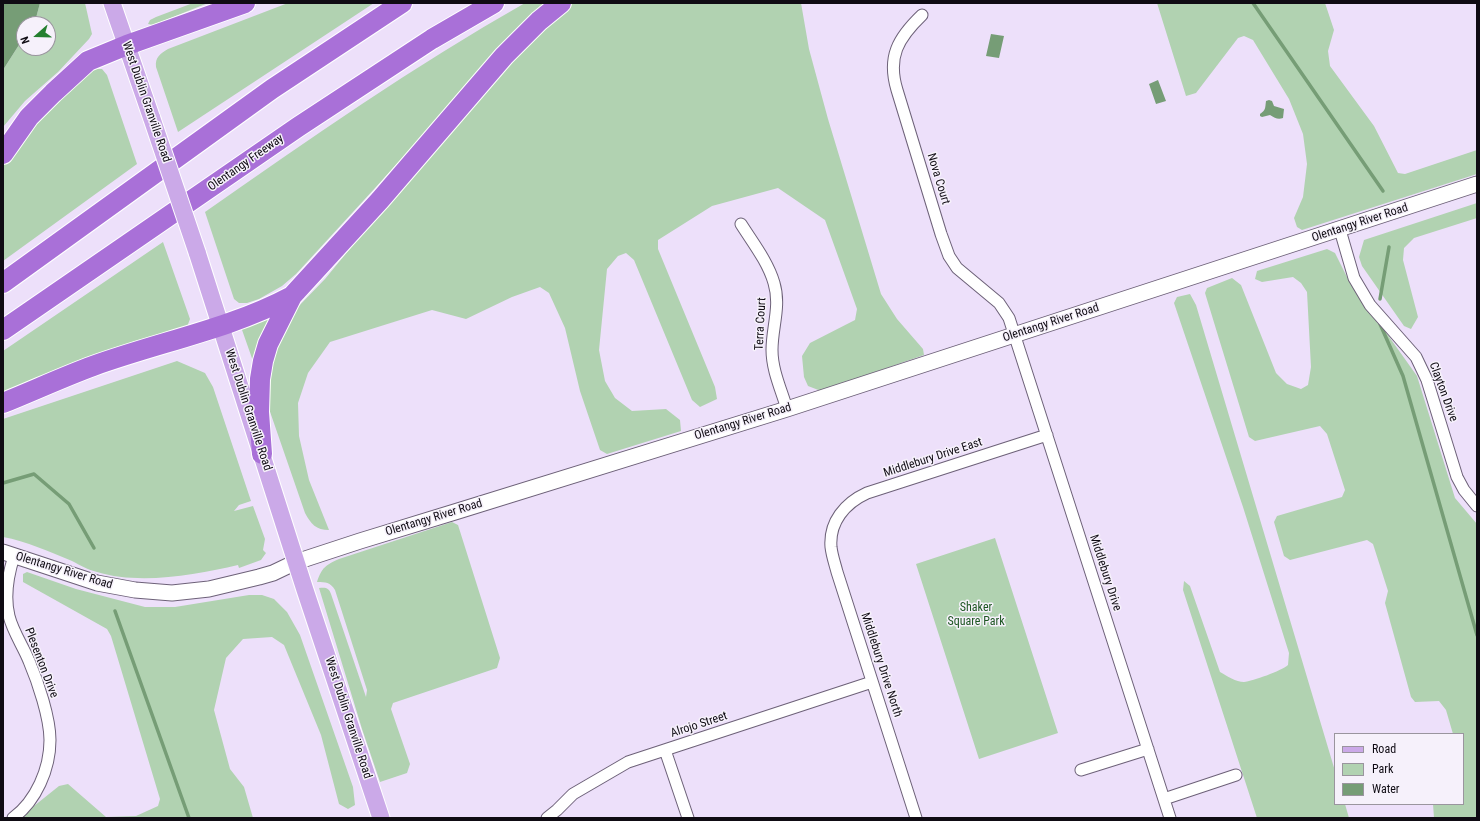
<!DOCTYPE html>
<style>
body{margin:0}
#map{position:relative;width:1480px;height:821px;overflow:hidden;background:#ede0fa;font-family:"Roboto Condensed",sans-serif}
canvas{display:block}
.frame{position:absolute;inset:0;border:4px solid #0f0b13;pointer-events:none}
.legend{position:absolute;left:1334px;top:733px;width:130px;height:72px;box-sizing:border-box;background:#f6f1fb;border:1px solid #9a959e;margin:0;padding:5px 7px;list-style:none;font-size:12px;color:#0f0b13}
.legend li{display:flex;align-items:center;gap:8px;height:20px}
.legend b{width:20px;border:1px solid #9a959e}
.north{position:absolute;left:16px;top:16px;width:40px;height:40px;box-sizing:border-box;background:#f6f1fb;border:1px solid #9a959e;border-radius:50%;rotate:250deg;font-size:11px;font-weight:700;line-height:16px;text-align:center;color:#0f0b13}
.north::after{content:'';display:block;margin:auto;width:14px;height:18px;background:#247f2f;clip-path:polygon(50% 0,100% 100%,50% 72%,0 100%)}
</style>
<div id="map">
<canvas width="1480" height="821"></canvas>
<div class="frame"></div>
<ul class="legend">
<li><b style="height:5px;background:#cba9e8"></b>Road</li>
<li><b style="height:11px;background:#b1d2b1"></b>Park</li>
<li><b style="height:11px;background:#769d76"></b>Water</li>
</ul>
<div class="north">N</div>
</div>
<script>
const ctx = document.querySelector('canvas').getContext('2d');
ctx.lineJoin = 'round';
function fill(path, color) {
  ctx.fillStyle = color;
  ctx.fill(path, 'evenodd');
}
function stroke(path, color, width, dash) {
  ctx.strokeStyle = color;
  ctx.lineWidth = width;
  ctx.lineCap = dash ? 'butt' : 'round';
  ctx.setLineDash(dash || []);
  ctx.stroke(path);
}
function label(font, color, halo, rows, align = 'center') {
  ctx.font = font + ' "Roboto Condensed",sans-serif';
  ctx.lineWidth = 3;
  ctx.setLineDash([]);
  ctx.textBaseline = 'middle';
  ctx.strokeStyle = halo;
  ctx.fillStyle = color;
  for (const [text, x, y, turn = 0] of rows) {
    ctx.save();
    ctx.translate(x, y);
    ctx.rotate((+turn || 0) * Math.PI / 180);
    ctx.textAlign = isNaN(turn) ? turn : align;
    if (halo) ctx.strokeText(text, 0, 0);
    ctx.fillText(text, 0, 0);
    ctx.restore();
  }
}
fill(new Path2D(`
 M40,3h45l7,31 -3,5 -31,33 -33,29 -22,26v-57l21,-33v11h24v-24h-16l4,-6z
 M193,3h15l-55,22 -5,-1 2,-4 6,-3z
 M288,3h86l-196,129 -22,-65c-1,-10 4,-13 12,-18z
 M525,3h24l-47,44 -127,141 -79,86 -14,12 -23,13 -12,4h-8l-5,-4 -29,-87c104,-73 209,-146 320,-209z
 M572,3h229l8,46 19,70 53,175 16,25 26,30 1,6 -103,36 -13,-5 -4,-9 -2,-21 8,-13 45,-23 2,-11 -32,-89 -47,-32 -66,18 -54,34v9l57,138 2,12 -17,8 -8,-7 -58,-140 -8,-7 -8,3 -11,13 -8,81 6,31 10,17 17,13 34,-2 14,11 1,11 -74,23 -7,-4 -20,-59 -15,-63 -16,-35 -9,-6 -28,10 -46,22 -34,-9 -102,32 -22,31 -10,30 1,33 10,44 20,50c-13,0 -18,-6 -24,-17l-38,-110 1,-34 26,-58 31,-32 135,-164 99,-102z
 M1157,3h168l9,27 -6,21 2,15 44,60 24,47 7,1 72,-24v24l-175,56 -5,-3 -3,-9 9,-21 4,-33 -4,-30 -14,-35 -36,-59 -9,-4 -6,2 -42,55 -10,3z
 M92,69h10l5,6 30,89 -134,97v-101l9,-15z
 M1477,203v15l-63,20 -10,10 -1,12 15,57 -7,12 -7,-3 -42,-60 -3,-9 5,-17z
 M163,242l27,77 -3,8 -130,44 -54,21v-41z
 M1327,249l8,4 13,26 69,97 38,122 22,26v294h-43l-1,-14h30v-70h-10l-7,-24 -7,-9 -24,1 -4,-5 -26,-94 3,-12 -15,-47 -6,-4 -77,20 -6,-4 -10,-34 3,-6 65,-19 3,-7 -18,-56 -7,-8 -65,15 -6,-4 -44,-144 2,-5 25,-10 9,7 35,88 11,11 14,5 7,-4 3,-18 -4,-75 -6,-9 -8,-6 -31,5 -7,-3 2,-8z
 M1190,294l6,11 139,466v33h10l4,14h-92l-74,-228 1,-9 6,5 30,86c7,4 16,10 24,10 9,-1 37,-11 44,-17l1,-12 -46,-146 -69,-204 3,-6z
 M270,316l4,3 -20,45 -13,-37z
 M177,361l28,12 8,14 38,114 -12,4 -5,6 19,-5 12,33 -2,11 3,3 -5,7 -22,8 -1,-3c-42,10 -99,20 -141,7 -9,-2 -17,-7 -25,-11 -22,-9 -46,-20 -69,-24v-118z
 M452,522l6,3 42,133 -3,10 -104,35 -2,6 19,55 -3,9 -27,9 -18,-53 -43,-141c7,-1 10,0 12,6l35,103 1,-7 -32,-100c-5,-8 -9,-8 -18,-8 5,-15 9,-17 22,-23z
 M995,538l63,195 -79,26 -63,-195z
 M27,572l49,17 69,18h30l74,-12h13l12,4 13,13 13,23 53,152 2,18 -7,4 -9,-5 -18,-69 -37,-90 -12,-8 -29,2 -17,19 -12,52 16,59 14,18 9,31h-234l40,-32 9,-2 38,33 30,-1 22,-10 2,-7 -49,-163 -4,-7 -84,-47v-8z`), '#b1d2b1');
fill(new Path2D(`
 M3,3h37l-4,15 -4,6h-8v13l-21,33z
 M991,34l13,2 -5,22 -13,-2z
 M1158,80l8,21 -10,3 -7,-20z
 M1269,100l3,1 2,5 10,3 -1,9c-5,2 -8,0 -13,-3l-8,2 -2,-1v-2c6,-4 5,-6 6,-13z`), '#769d76');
stroke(new Path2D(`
 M1253,3l130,188
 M1380,299l9,-52
 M1380,324l23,52 74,259
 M3,483l31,-9 35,30 25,44
 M115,611l74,207`), '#769d76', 3.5);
const street = new Path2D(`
 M922,15c-24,23 -35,42 -25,75l44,144 8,22 8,12 42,35 10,15 161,500
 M741,224c12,19 27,38 33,59 7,23 -2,44 -2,67 0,20 9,39 15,59
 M1340,230l14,48 16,27 46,52 11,23 30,97 7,13 13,16
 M665,750l23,68
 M1081,770l67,-21
 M1164,799l72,-24
 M13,818c23,-17 37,-49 37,-78 0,-22 -12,-58 -21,-79 -6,-15 -16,-29 -20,-45 -5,-20 -1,-41 5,-60
 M547,818l10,-8 16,-16 55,-32 244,-80
 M916,818l-79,-246c-2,-8 -5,-16 -6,-25 -2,-25 14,-44 36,-54l180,-58`);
const secondary = new Path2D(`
 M3,552l94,31 38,7 37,3 37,-4 50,-12 14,-4 23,-11 64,-21 98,-30 329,-102 690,-225`);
const primary = new Path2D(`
 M112,3l40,116
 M197,252l108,338 76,228`);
const highway = new Path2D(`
 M3,154l26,-37 24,-24 35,-32 39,-16 118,-42
 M3,283l269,-194 130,-86
 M3,330l295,-203 134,-88 62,-36
 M3,403c30,-12 60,-26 90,-37 66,-24 137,-37 199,-70
 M262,454l-3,-42 1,-33 3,-18 5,-17 24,-48 88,-96 124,-144 35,-35 22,-18`);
stroke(street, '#6d6178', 13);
stroke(secondary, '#6d6178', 17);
stroke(primary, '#fff', 19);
stroke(highway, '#fff', 22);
stroke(street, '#fff', 11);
stroke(secondary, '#fff', 15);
stroke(primary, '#cba9e8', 17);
stroke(highway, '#a970d8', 20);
const primaryBridge = new Path2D(`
 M152,119l45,133`);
stroke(primaryBridge, '#fff', 19, []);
stroke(primaryBridge, '#cba9e8', 17);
label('12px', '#0f0b13', '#f6f1fb', [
 ["West Dublin Granville Road",146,102,71],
 ["Olentangy Freeway",246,163,-35],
 ["Nova Court",938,179,73],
 ["Olentangy River Road",1360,223,-18],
 ["Olentangy River Road",1051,323,-18],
 ["Terra Court",761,324,-87],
 ["Clayton Drive",1443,392,70],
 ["West Dublin Granville Road",248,410,72],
 ["Olentangy River Road",743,422,-17],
 ["Middlebury Drive East",933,458,-18],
 ["Olentangy River Road",434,518,-17],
 ["Olentangy River Road",64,571,17],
 ["Middlebury Drive",1105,573,72],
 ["Plesenton Drive",41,663,69],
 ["Middlebury Drive North",881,665,72],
 ["West Dublin Granville Road",348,718,72],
 ["Alrojo Street",699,725,-18]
]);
label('12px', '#1d5622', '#f6f1fb', [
 ["Shaker",976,608],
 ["Square Park",976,622]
]);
</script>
